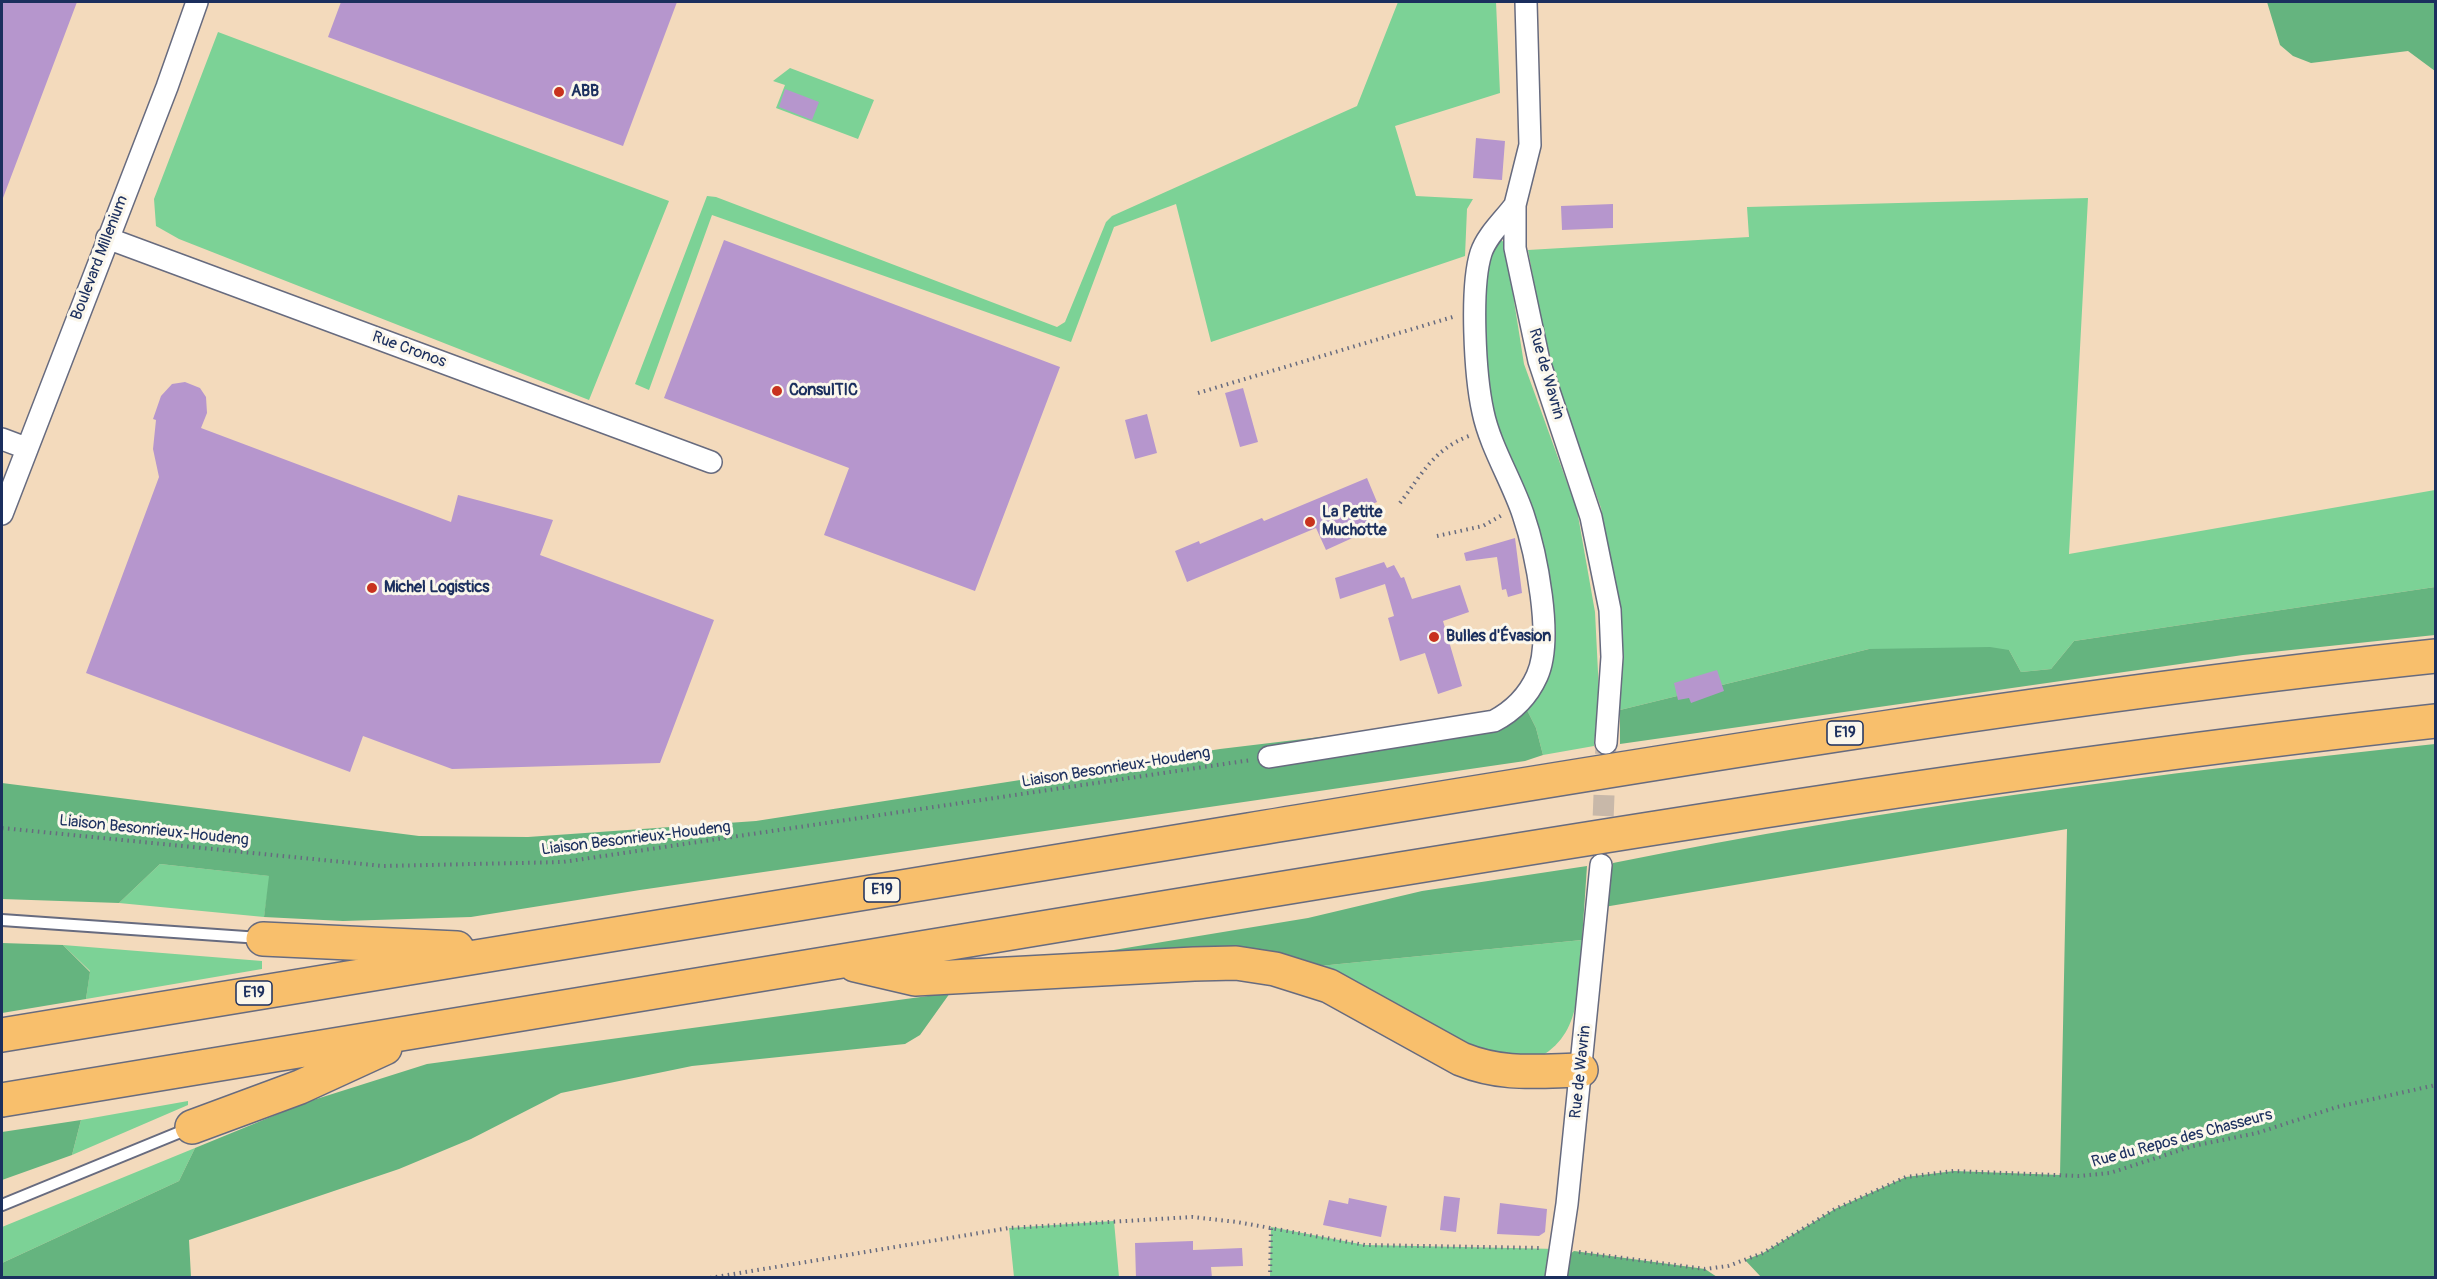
<!DOCTYPE html>
<meta charset="utf-8">
<style>
body{margin:0}
#map{position:relative;width:2437px;height:1279px;overflow:hidden;background:#f3dabc;font-family:Pangolin,sans-serif}
canvas{display:block}
.frame{position:absolute;inset:0;border:3px solid #1b2f5e;pointer-events:none}
</style>
<div id="map">
<canvas width="2437" height="1279"></canvas>
<div class="frame"></div>
</div>
<script>
const ctx = document.querySelector('canvas').getContext('2d');
ctx.lineJoin = 'round';
function fill(path, color) {
  ctx.fillStyle = color;
  ctx.fill(path, 'evenodd');
}
function stroke(path, color, width, dash) {
  ctx.strokeStyle = color;
  ctx.lineWidth = width;
  ctx.lineCap = dash ? 'butt' : 'round';
  ctx.setLineDash(dash || []);
  ctx.stroke(path);
}
function label(font, color, halo, rows, align = 'center') {
  ctx.font = font + ' Pangolin,sans-serif';
  ctx.lineWidth = 6;
  ctx.setLineDash([]);
  ctx.textBaseline = 'middle';
  ctx.strokeStyle = halo;
  ctx.fillStyle = color;
  for (const [text, x, y, turn = 0] of rows) {
    ctx.save();
    ctx.translate(x, y);
    ctx.rotate((+turn || 0) * Math.PI / 180);
    ctx.textAlign = isNaN(turn) ? turn : align;
    if (halo) ctx.strokeText(text, 0, 0);
    ctx.fillText(text, 0, 0);
    ctx.restore();
  }
}
fill(new Path2D(`
 M1398,2h98l4,91 -105,33 21,70 57,3 -6,10 -2,47 -254,86 -35,-138 -62,23 -43,115 -359,-127 -63,175 -14,-6 72,-188 9,1 341,130 8,-5 41,-100 6,-6 245,-110z
 M218,32l451,169 -80,199 -410,-161 -23,-13 -2,-27z
 M790,68l84,32 -16,39 -82,-31 9,-23 -12,-4z
 M2088,198l-19,356 366,-64v97l-361,54 -23,28 -30,3 -12,-22 -140,-1 -249,61v-99l-19,-103 -52,-145 -21,-113 221,-13 -2,-30z
 M1499,237l6,7 19,120 53,146 18,102 4,80 -5,54 -51,9 -7,-27 -10,-20 22,-49 -58,-244 -8,-101 7,-59z
 M160,864l110,12 -6,41 -145,-14z
 M1582,940c-5,48 2,98 -50,121 -9,4 -23,3 -33,4l-200,-97z
 M63,945l199,16v8l-176,30 4,-28z
 M188,1101v4l-116,50 9,-35z
 M195,1148l-16,33 -177,82v-36z
 M1114,1221l5,56h-105l-5,-49z
 M1271,1227l94,18 193,4 -2,28 -286,1z`), '#7cd296');
fill(new Path2D(`
 M2267,2h168v69l-27,-20 -97,12 -18,-7 -13,-11z
 M2435,587v48l-192,20 -623,89v-34l249,-61 121,-2 19,3 12,22 30,-3 23,-28z
 M1526,708l10,20 7,27 -18,6 -885,129 -169,27 -128,4 -79,-4 5,-41 -109,-12 -41,39 -117,-4v-116l417,53 109,1 228,-16 464,-72 192,-23z
 M2435,744v533h-674l-16,-17 18,-7 72,-44 71,-32 48,-6 106,4 7,-346 -463,78 9,-44c271,-55 547,-90 822,-119z
 M1587,866l-5,74 -283,28 -252,-7 261,-43 114,-27z
 M2,943l61,2 27,27 -4,27 -84,14z
 M950,993l-30,42 -15,9 -213,22 -131,27 -90,46 -72,30 -210,71 2,37h-189v-14l177,-82 16,-33 112,-46 120,-38z
 M81,1120l-9,35 -70,25v-48z
 M1574,1251l131,18 12,8 -156,1 1,-18z`), '#65b47f');
fill(new Path2D(`
 M2,2h75l-74,196 -1,-1z
 M341,2h336l-54,144 -295,-109z
 M785,89l34,13 -7,18 -33,-13z
 M1476,138l29,3 -3,39 -29,-2z
 M1613,204v24l-51,2 -1,-24z
 M724,240l336,127 -85,224 -151,-56 25,-67 -185,-70z
 M185,382l15,6 6,9 1,16 -6,15 250,94 7,-27 95,25 -13,35 174,65 -54,143 -208,6 -89,-33 -13,36 -264,-99 73,-196 -6,-28 3,-29 -3,-1 8,-23 11,-12z
 M1243,388l15,54 -18,5 -15,-54z
 M1147,414l10,39 -22,6 -10,-39z
 M1367,478l10,24 -14,6 7,22 -44,20 -10,-22 -129,54 -12,-31 24,-10 1,3 62,-26 2,3z
 M1515,538l7,55 -14,4 -2,-8 -4,1 -5,-33 -31,4 -2,-8z
 M1384,562l3,6 7,-3 7,13 3,-1 8,22 48,-14 9,27 -26,9 19,65 -24,8 -13,-41 -25,8 -12,-43 6,-2 -9,-32 -45,15 -5,-21z
 M1717,670l7,21 -33,12 -2,-5 -11,2 -4,-17z
 M1444,1196l16,2 -4,34 -16,-2z
 M1349,1198l38,8 -6,31 -58,-12 6,-25 19,4z
 M1500,1203l47,6 -2,23 -6,4 -42,-2z
 M1193,1241v9l49,-2 1,18 -32,1 1,11h-76l-1,-35z`), '#b696cd');
stroke(new Path2D(`
 M1602,847l4,-104`), '#c8b8a9', 21, [21, 10]);
const service = new Path2D(`
 M2,920l258,18
 M2,1205l188,-77`);
const minor = new Path2D(`
 M1526,2l4,143 -15,60v43l24,113 52,156 19,93 2,47 -6,86
 M107,238l604,224
 M2,439l24,9
 M2,514l165,-427 30,-85
 M1269,757l225,-36c19,-10 34,-25 43,-45 17,-37 -1,-124 -14,-162 -11,-33 -33,-68 -40,-102 -8,-36 -13,-124 -2,-159 6,-18 23,-33 34,-48
 M1556,1278l11,-74 34,-339`);
const motorway = new Path2D(`
 M263,939l194,9
 M855,965l60,14 279,-15 42,-1 39,6 54,17 132,73c42,17 76,12 120,11
 M2,1035c415,-68 830,-137 1246,-205 395,-65 789,-132 1188,-174
 M2,1100c403,-67 806,-134 1209,-200 407,-67 814,-134 1225,-179
 M192,1127l108,-40 85,-39`);
stroke(service, '#676b7f', 14);
stroke(minor, '#676b7f', 24);
stroke(motorway, '#676b7f', 36);
stroke(new Path2D(`
 M1198,393l258,-77
 M1400,503c22,-29 34,-54 69,-67
 M1437,536l46,-10 21,-12
 M2,828l381,38 180,-4 688,-102
 M1579,1252l126,17 23,-3 35,-13 72,-44 71,-32 48,-6 125,5 31,-3 83,-27 64,-13 80,-26 99,-22
 M710,1278l299,-50 183,-11 45,5 128,23 177,3
 M1270,1278l1,-51`), '#676b7f', 4, [1.5, 4.5]);
stroke(service, '#fff', 10);
stroke(minor, '#fff', 21);
stroke(motorway, '#f8bf6c', 33);
for (const [x, y, r, color] of [
 [559,92,6,"#c8321e"],
 [777,391,6,"#c8321e"],
 [1310,522,6,"#c8321e"],
 [372,588,6,"#c8321e"],
 [1434,637,6,"#c8321e"]
]) {
  const dot = new Path2D();
  dot.arc(x, y, r, 0, 2 * Math.PI);
  ctx.fillStyle = color;
  ctx.fill(dot);
  stroke(dot, '#fbf7ec', 2);
}
for (const [x, y, w] of [
 [1845,733,36],
 [882,890,36],
 [254,993,36]
]) {
  const box = new Path2D();
  box.roundRect(x - w / 2, y - 12, w, 24, 4.5);
  ctx.fillStyle = '#fbf7ec';
  ctx.fill(box);
  stroke(box, '#1b2f5e', 1.5);
}
label('bold 15px', '#1b2f5e', null, [
 ["E19",1845,733],
 ["E19",882,890],
 ["E19",254,993]
]);
label('bold 16px', '#1b2f5e', '#fbf7ec', [
 ["ABB",571,92],
 ["ConsulTIC",789,391],
 ["La Petite",1322,513],
 ["Muchotte",1322,531],
 ["Michel Logistics",384,588],
 ["Bulles d'Évasion",1446,637]
], 'left');
label('16px', '#1b2f5e', '#fbf7ec', [
 ["Boulevard Millenium",100,258,-69],
 ["Rue Cronos",409,350,20],
 ["Rue de Wavrin",1546,374,74],
 ["Liaison Besonrieux-Houdeng",1116,768,-9],
 ["Liaison Besonrieux-Houdeng",154,831,6],
 ["Liaison Besonrieux-Houdeng",636,839,-7],
 ["Rue de Wavrin",1581,1072,-84],
 ["Rue du Repos des Chasseurs",2182,1139,-15]
]);
</script>
